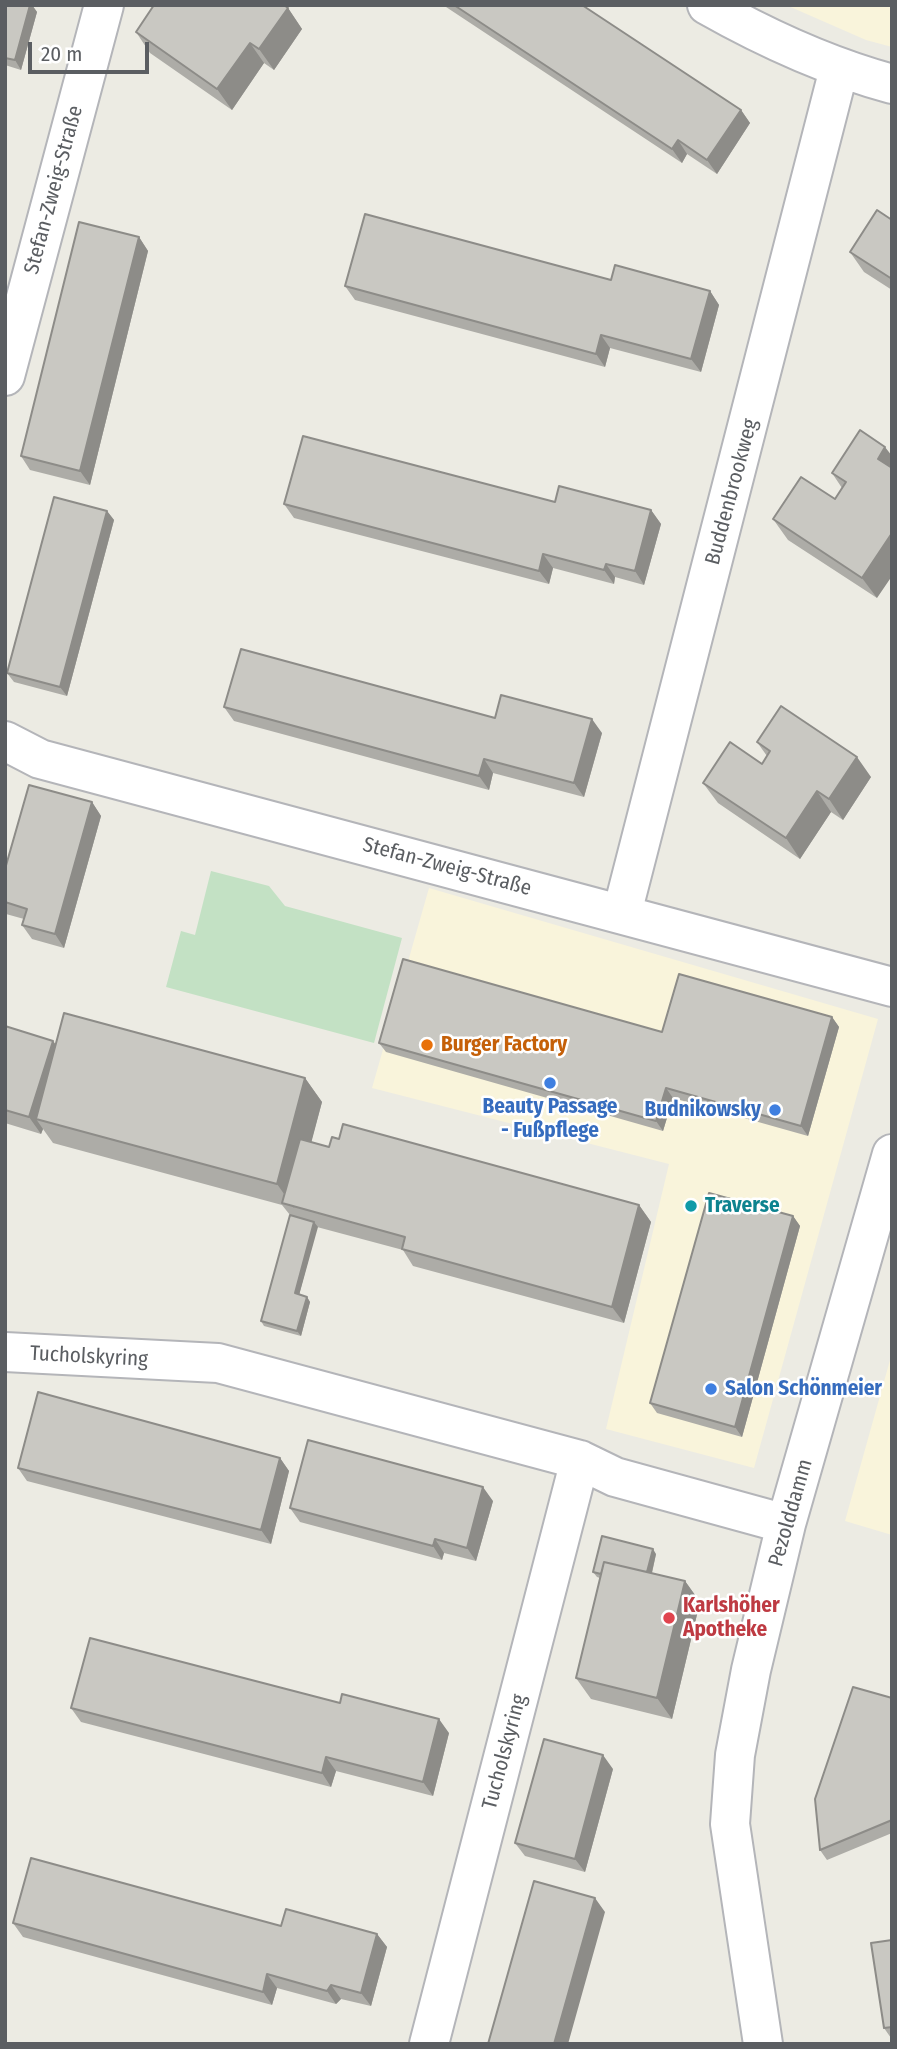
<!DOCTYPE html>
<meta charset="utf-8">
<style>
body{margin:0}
#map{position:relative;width:897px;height:2049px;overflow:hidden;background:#ecebe3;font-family:"Fira Sans Condensed",sans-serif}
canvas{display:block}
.frame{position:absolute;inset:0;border:7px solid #5b5e62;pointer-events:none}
.scale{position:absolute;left:28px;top:42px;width:121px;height:32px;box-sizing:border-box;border:4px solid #5b5e62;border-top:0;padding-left:9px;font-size:21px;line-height:24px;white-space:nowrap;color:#5b5e62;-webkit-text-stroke:5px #fff;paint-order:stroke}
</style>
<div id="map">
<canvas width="897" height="2049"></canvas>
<div class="frame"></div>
<div class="scale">20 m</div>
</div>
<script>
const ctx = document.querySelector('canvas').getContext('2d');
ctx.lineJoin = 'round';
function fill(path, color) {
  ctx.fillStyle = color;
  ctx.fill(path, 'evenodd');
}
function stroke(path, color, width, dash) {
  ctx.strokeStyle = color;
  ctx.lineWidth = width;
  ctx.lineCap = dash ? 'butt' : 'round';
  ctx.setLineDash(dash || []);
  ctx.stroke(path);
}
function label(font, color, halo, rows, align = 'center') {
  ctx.font = font + ' "Fira Sans Condensed",sans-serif';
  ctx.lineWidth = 5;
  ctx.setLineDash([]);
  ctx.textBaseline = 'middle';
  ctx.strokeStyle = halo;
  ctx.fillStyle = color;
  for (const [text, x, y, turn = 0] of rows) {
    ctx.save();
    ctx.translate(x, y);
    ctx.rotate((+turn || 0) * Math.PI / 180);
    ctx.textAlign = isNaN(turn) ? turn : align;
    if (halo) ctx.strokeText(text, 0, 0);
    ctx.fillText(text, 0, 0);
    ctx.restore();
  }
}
fill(new Path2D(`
 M786,5h106v42l-26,-7z
 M429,888l449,131 -124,449 -148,-39 63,-265 -297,-76z
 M892,1353v182l-47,-14z`), '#f9f4db');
fill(new Path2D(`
 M211,871l58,15 16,20 117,32 -28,105 -208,-56 15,-56 14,4z`), '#c3e1c4');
const minor = new Path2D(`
 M707,5c60,34 119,61 185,79
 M5,376l99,-371
 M5,741l35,18 852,228
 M622,913l217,-844
 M5,1352l213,11 362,97 35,17 171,47
 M429,2044l151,-584
 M763,2044l-33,-220 5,-69 16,-85 35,-146 106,-370`);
stroke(minor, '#b4b5b9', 42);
stroke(minor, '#fff', 38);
fill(new Path2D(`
 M5,5h27l5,7 -16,58 -16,-5z
 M443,5h139l159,105 9,13 -33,51 -30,-20 -5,9z
 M183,6l105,2 14,21 -28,41 -10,-7 -32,47 -82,-57 -14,-21z
 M892,220v70l-28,-18 -14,-20z
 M139,237l9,14 -58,234 -60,-15 -9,-14z
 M611,280l99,11 9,14 -18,67 -91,-24 -5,19 -250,-67 -10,-14z
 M860,430l17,168 -89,-58 -15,-21 62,-20 7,-11 -10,-15z
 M555,502l96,8 10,14 -17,61 -29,-8 -1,7 -61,-16 -4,16 -255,-66 -10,-14z
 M107,511l7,9 -47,176 -53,-14 -7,-9z
 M224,707l271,11 107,15 -18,64 -91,-24 -4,17 -255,-69z
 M757,742l114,35 -28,43 -12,-8 -31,47 -82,-56 -15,-20 59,-19 5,-8z
 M92,802l9,14 -37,132 -32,-9 -10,-14 2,-6 -18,-5 -1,-2v-43z
 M832,1017l7,10 -31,109 -135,-38 -10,33 -277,-79 -7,-9 283,-11z
 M5,1026l48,15 3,4 249,33 17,24 -11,40 18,5 310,58 12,17 -27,101 -211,-57 -10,-16 -86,-23 -18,68 8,2 3,5 -9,34 -37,-10 -3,-5 29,-106 -8,-10 -229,-62 -10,-14 -2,5 -36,-11z
 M793,1216l7,10 -58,211 -85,-24 -7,-10z
 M280,1458l9,13 -18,73 -244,-63 -9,-13z
 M493,1501l-17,60 -32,-8 -2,7 -142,-38 -10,-14z
 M656,1554l-4,19 33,8 15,21 -28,117 -81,-20 -15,-21 24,-100 -3,-1 -4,-5z
 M892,1698v135l-65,27 -7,-10z
 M71,1708l378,25 -16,63 -97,-25 -5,16 -250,-65z
 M613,1769l-28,103 -60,-16 -10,-13z
 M13,1923l268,3 96,8 10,13 -16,59 -30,-7 -5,5 -59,-16 -5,17 -249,-68z
 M892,1940v98h-1l-7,-10z`), '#adaca7');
fill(new Path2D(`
 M30,5h2l5,7 -16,58 -6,-10z
 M288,8l14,21 -28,41 -15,-21z
 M250,43l14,20 -32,47 -15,-21z
 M741,110l9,13 -33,51 -10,-14z
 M678,140l9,14 -5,9 -10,-14z
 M139,237l9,14 -58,234 -10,-14z
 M710,291l9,14 -18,67 -10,-13z
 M601,335l9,13 -5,19 -9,-13z
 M885,447l7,9v23l-14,-20z
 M651,510l10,14 -17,61 -9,-14z
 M107,511l7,9 -47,176 -7,-9z
 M892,533v43l-15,22 -15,-20z
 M543,554l10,14 -4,16 -10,-13z
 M606,564l9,13 -1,7 -10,-14z
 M592,719l10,14 -18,64 -10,-14z
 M857,757l14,20 -28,43 -14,-21z
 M484,759l9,14 -4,17 -10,-14z
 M817,791l14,21 -31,47 -14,-21z
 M92,802l9,14 -37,132 -9,-14z
 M832,1017l7,10 -31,109 -7,-10z
 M53,1041l12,17 -29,61 7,10 -2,5 -12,-17z
 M305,1078l17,24 -28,106 -17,-24z
 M666,1088l7,10 -10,33 -7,-10z
 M639,1205l12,17 -27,101 -12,-16z
 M793,1216l7,10 -58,211 -7,-10z
 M314,1222l4,5 -20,72 -3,-6z
 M307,1297l3,5 -9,34 -4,-5z
 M280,1458l9,13 -18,73 -10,-14z
 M483,1487l10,14 -17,60 -9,-13z
 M435,1539l9,14 -2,7 -9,-14z
 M653,1549l3,5 -8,36 -4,-5z
 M685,1581l15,21 -28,117 -15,-21z
 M439,1719l10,14 -16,63 -10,-14z
 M603,1755l10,14 -28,103 -10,-13z
 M326,1757l10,14 -5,16 -9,-14z
 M595,1898l10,14 -37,132h-14z
 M377,1934l10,13 -16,59 -10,-13z
 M267,1974l10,14 -5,17 -9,-13z
 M331,1985l10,14 -5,5 -9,-13z`), '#8d8c88');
const building = new Path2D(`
 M5,5h25l-15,55 -10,-2z
 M154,5h27l2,1 1,-1h100l4,3 -29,41 -9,-6 -33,46 -81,-57z
 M454,5h128l159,105 -34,50 -29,-20 -6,9z
 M877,210l15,10v59l-42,-27z
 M365,214l246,66 4,-15 95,26 -19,68 -90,-24 -5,19 -251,-68z
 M79,222l60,15 -59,234 -59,-15z
 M860,430l25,17 -7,12 14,9v65l-30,45 -89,-59 28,-42 34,22 11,-17 -14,-9z
 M303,436l252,66 4,-16 92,24 -16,61 -29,-7 -2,6 -61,-16 -4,17 -255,-67z
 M54,497l53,14 -47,176 -53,-14z
 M241,649l254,69 6,-23 91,24 -18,64 -90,-24 -5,17 -255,-69z
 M781,706l76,51 -28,42 -12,-8 -31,47 -83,-55 27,-41 32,22 8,-13 -13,-9z
 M29,785l63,17 -37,132 -33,-9 5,-16 -22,-7v-33z
 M403,959l259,73 17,-58 153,43 -31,109 -135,-38 -10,33 -277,-78z
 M64,1013l241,65 -28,106 -241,-65z
 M5,1026l48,15 -24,76 -24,-7z
 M343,1124l296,81 -27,102 -210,-58 3,-12 -123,-34 18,-64 29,8 3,-10 7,2z
 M709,1193l84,23 -58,211 -85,-24z
 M290,1215l24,7 -19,71 12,4 -10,34 -36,-10z
 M38,1392l242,66 -19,72 -243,-62z
 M308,1440l175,47 -16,61 -32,-9 -2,7 -143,-38z
 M602,1536l51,13 -6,23 -43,-10 -3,12 -8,-2z
 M604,1562l81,19 -28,117 -81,-20z
 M90,1638l250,65 2,-9 97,25 -16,63 -97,-25 -4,16 -251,-65z
 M853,1687l39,11v122l-72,30 -5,-51z
 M544,1739l59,16 -28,104 -60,-16z
 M31,1858l250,68 5,-17 91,25 -16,59 -30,-8 -4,6 -60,-17 -4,18 -250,-69z
 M534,1881l61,17 -41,146h-66z
 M892,1940v87l-8,1 -13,-85z`);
fill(building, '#c9c8c2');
stroke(building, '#8d8c88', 2);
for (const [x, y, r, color] of [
 [427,1045,7,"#e8710a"],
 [550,1083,7,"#3f7fe0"],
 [775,1110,7,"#3f7fe0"],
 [691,1206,7,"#0f9aa8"],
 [711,1389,7,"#3f7fe0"],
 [669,1618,7,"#e0444e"]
]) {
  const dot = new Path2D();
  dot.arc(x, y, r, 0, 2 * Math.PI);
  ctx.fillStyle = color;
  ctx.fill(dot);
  stroke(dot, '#fff', 2.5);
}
label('21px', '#5b5e62', '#fff', [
 ["Stefan-Zweig-Straße",54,190,-75],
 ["Buddenbrookweg",732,492,-75],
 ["Stefan-Zweig-Straße",447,867,15],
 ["Tucholskyring",89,1357,3],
 ["Pezolddamm",791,1513,-74],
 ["Tucholskyring",505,1752,-75]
]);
label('bold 21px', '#c56008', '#fff', [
 ["Burger Factory",441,1045]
], 'left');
label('bold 21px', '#366cbe', '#fff', [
 ["Beauty Passage",550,1107],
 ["- Fußpflege",550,1131],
 ["Budnikowsky",761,1110,"right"],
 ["Salon Schönmeier",725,1389,"left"]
]);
label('bold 21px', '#0d838f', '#fff', [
 ["Traverse",705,1206]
], 'left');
label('bold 21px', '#be3a42', '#fff', [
 ["Karlshöher",683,1606],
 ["Apotheke",683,1630]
], 'left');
</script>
